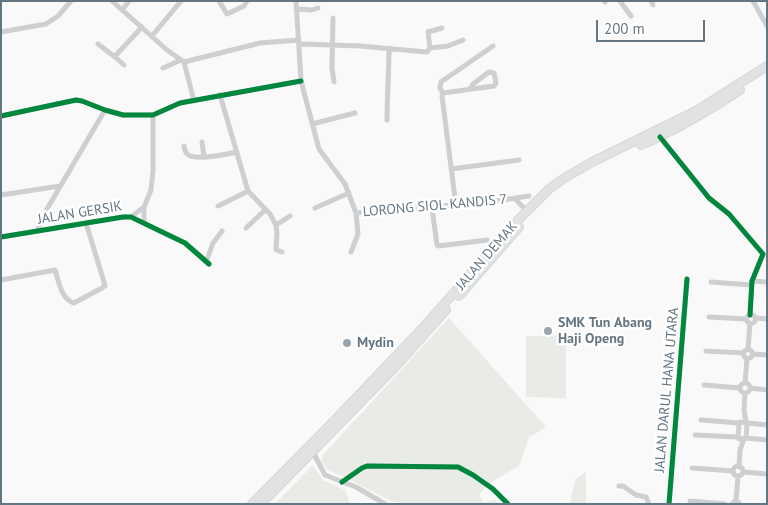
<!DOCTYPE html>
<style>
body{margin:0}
#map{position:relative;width:768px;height:505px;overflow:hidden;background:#f9f9f9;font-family:"PT Sans",sans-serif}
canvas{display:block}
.frame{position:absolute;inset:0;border:2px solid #657683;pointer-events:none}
.scale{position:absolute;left:596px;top:20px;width:109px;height:22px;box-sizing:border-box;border:2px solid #657683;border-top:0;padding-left:6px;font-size:15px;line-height:18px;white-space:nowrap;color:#657683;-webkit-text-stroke:4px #fff;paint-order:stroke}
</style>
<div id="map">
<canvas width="768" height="505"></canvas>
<div class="frame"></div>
<div class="scale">200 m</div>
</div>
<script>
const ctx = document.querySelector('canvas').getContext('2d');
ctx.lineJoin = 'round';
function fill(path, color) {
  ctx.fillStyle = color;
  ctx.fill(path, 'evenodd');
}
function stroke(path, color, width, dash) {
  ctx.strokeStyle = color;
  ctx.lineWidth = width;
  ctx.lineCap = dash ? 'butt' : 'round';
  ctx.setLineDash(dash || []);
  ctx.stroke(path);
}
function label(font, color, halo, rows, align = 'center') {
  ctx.font = font + ' "PT Sans",sans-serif';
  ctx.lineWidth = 5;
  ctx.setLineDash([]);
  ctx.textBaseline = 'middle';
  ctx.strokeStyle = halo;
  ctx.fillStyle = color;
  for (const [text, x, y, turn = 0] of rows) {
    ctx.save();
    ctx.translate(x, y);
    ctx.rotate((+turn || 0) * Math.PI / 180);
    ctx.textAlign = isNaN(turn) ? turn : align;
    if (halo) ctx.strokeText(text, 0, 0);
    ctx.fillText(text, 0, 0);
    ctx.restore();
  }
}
fill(new Path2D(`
 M449,318l97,109 -17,10 -10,29 -25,14 -15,14 4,9 12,-3 4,4h-92l-16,-3 -49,-25 -15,-6 -6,-10 2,-5z
 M526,336h40v62l-40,-1z
 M313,465l10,15 22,10 5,14h-75z
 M586,472v32h-16l5,-25z`), '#e8ebe6');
const highway = new Path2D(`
 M641,145c35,-15 67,-34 99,-55
 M459,296l60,-69
 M252,504l84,-85 85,-89 100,-113 28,-28 17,-12 28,-16 102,-50 71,-45
 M261,504l136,-139 49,-55`);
stroke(highway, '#d5d6d6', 10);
stroke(new Path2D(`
 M112,1l55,49 17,12 10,39
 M219,1l8,13 17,-8 3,-5
 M296,1l5,80 18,68 26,35 11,29 2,21 -7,18
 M620,1l11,15
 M651,1l2,4
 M753,1l14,25
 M605,2l1,-1
 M297,9l15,1 6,-2
 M122,10l7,-9
 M333,18l-1,50 2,14
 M1,32l45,-8 12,-8 13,-15
 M152,36l29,-35
 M98,44l17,13
 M300,44l60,2 67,6 3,-4 -2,-16 14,-4
 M430,48l18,-2 15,-6
 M184,62l76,-19 39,-3
 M124,65l-9,-8 1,-2 26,-28
 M163,68l18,-8
 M443,93l-1,3 14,110
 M443,93l51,-7 2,-3 -2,-10 -5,-1 -16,12 -3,5
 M443,93l-3,-5 1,-6 52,-36
 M220,95l28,96 22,23 6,11 1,9 -1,16 6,2
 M1,116l75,-16 6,1 23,9 18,5h30l27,-12 121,-22
 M387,120c0,-24 2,-47 2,-72
 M312,124l43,-11
 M660,137l49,61 20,16 34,40 -11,27 -2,34
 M202,142l2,15
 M184,146c0,2 2,7 3,8 7,7 41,0 50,-2
 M451,169l68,-9
 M1,195l59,-9
 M515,199l12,12
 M218,206l30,-15
 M315,208l34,-15
 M432,208l5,37 2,1 48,-6
 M356,213c58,-6 115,-7 173,-17
 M131,217l13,-10
 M144,222v-15l7,-17 2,-19v-56
 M276,225l14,-9
 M246,228l19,-18
 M37,231l10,-22 58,-99
 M1,237l122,-20h8l54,26 24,21
 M206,262l7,-19 9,-12
 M1,280l54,-10c4,12 6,29 19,33l28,-15 3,-2 -1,-4 -18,-59
 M752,281l15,1
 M711,282l40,3
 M746.5 319a4.5 4.5 0 1 1 9 0a4.5 4.5 0 1 1-9 0Z
 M709,317l37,2
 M755,318l12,1
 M748,349l2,-25
 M743.5 354a4.5 4.5 0 1 1 9 0a4.5 4.5 0 1 1-9 0Z
 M706,351l37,2
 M753,354l14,1
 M745,383l2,-25
 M740 388a5 5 0 1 1 10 0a5 5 0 1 1-10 0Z
 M704,385l36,3
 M750,388l17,2
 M745,393l-1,17 2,12
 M701,420l38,3
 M747,424l-1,14 -7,1 -1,-2 1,-14 1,-1 27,3
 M695,435l43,2
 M746,438l21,2
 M313,452l12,23 31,12 29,17
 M733 471a5 5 0 1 1 10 0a5 5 0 1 1-10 0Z
 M739,467l1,-17 4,-11
 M692,468l41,3
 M743,472l24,2
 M342,482l20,-14 5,-2 91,1 15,8 20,14 15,15
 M619,486h4l13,9 10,2 3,7
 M736,500l2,-24
 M690,501l35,3
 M669,504l18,-225
 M732,504l4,-4 4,4`), '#cecfd0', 5);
stroke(highway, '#e1e2e2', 8);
stroke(new Path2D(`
 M1,116l75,-16 6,1 23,9 18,5h30l27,-12 121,-22
 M660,137l49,61 20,16 34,40 -11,27 -2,34
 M1,237l122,-20h8l54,26 24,21
 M342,482l20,-14 5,-2 91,1 15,8 20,14 15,15
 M669,504l18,-225`), '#00873e', 5);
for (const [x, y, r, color] of [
 [548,331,5,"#99a4ac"],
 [347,343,5,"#99a4ac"]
]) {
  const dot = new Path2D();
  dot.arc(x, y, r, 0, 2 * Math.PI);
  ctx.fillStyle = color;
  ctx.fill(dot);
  stroke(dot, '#fff', 2);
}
label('14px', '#657683', '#fff', [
 ["LORONG SIOL KANDIS 7",435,206,-5],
 ["JALAN GERSIK",80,213,-9],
 ["JALAN DEMAK",487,256,-49],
 ["JALAN DARUL HANA UTARA",667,390,-85]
]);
label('bold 14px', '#657683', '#fff', [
 ["SMK Tun Abang",558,323],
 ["Haji Openg",558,339],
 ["Mydin",357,343]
], 'left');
</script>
